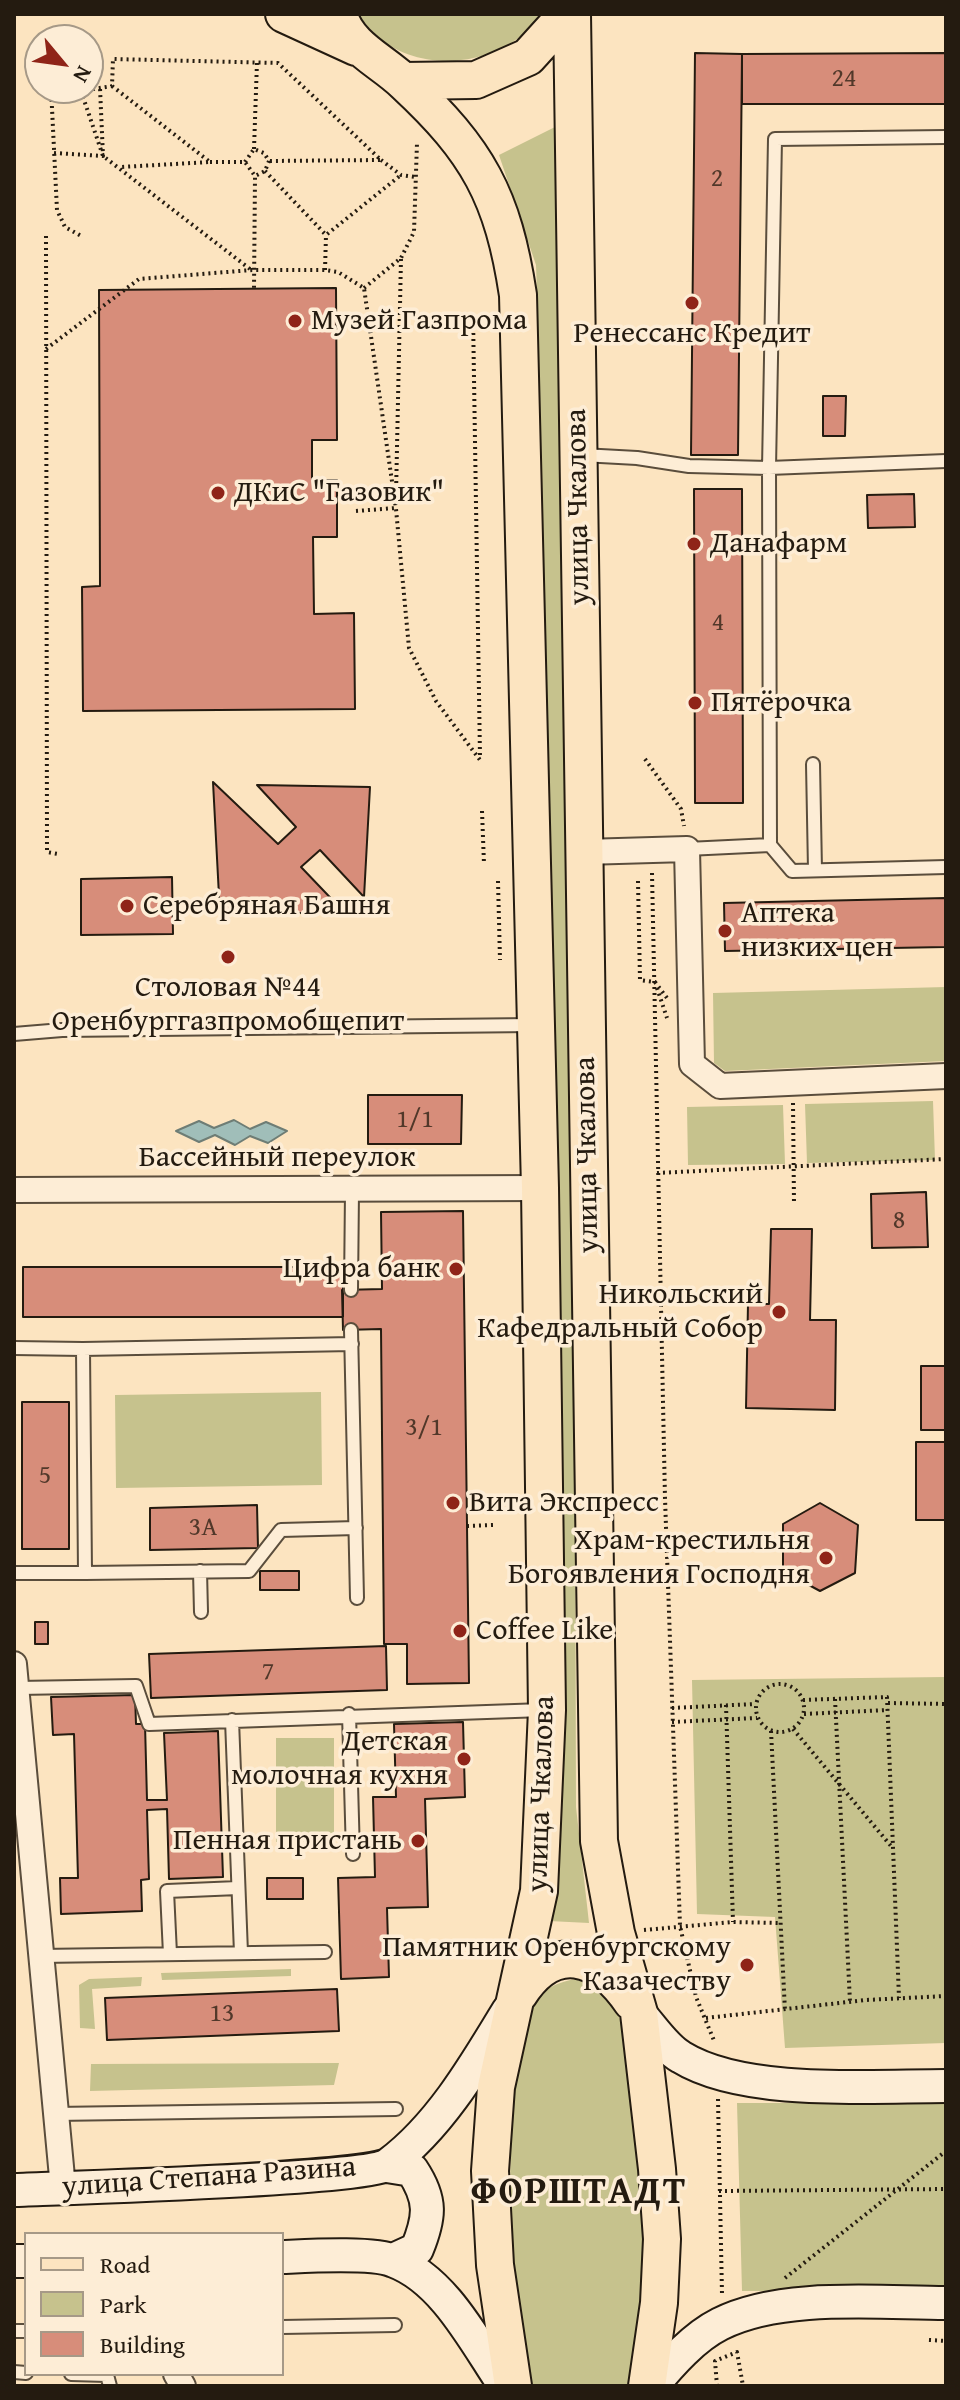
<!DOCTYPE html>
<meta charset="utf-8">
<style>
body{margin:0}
#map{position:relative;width:960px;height:2400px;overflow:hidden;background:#fce4c0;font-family:"Gentium Book Plus",serif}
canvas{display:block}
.frame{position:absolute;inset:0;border:16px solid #241b10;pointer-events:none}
.legend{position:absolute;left:24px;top:2232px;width:260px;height:144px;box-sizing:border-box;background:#fdedd6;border:2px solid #a69987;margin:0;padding:10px 14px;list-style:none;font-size:24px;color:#241b10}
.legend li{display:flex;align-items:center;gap:16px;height:40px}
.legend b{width:40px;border:2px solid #a69987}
.north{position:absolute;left:24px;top:24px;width:80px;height:80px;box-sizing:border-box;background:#fdedd6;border:2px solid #a69987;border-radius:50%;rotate:119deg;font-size:22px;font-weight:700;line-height:32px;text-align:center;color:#241b10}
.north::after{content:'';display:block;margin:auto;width:28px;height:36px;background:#8f2418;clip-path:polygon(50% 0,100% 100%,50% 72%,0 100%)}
</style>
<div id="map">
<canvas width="960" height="2400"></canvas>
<div class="frame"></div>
<ul class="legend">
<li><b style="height:10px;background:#fce4c0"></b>Road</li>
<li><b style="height:22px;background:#c6c28d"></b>Park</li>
<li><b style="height:22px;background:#d78d7a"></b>Building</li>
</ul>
<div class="north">N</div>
</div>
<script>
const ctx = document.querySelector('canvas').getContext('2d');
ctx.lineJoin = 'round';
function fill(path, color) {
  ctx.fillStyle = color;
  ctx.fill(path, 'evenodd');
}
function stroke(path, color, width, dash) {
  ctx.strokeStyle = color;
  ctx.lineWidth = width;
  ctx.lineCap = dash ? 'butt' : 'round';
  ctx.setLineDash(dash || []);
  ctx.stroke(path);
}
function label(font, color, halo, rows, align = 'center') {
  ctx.font = font + ' "Gentium Book Plus",serif';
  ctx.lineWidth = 7;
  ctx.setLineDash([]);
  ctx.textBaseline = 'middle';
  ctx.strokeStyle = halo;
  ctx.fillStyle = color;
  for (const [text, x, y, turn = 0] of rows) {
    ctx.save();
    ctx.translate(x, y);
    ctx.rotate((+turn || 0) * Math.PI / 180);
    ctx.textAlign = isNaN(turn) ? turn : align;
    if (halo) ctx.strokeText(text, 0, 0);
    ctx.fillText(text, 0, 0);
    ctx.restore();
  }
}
fill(new Path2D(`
 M360,14h180c-32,53 -121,63 -165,20 -6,-7 -12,-11 -15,-20z
 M555,127l20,1301 1,379 13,116 -40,-2 -11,-1599 -2,-57 -37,-110z
 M946,987v74l-221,10 -11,-8 -1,-70z
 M933,1101l2,59 -128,3 -2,-59z
 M783,1105l2,59 -97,1 -1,-58z
 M321,1392l1,93 -206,3 -1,-93z
 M946,1677v366l-161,5 -10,-131 -78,-3 -5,-234z
 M276,1738h58v104h-58z
 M291,1969v7l-129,4 -1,-7z
 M142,1977l-1,9 -49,3 3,40 -15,-1 -1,-43 10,-6z
 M575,1979l25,9 15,21 12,25 9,57 11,210 -17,85h-101c-16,-103 -26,-209 -12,-313 2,-19 3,-42 10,-60 9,-22 28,-30 48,-34z
 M339,2063l-5,22 -244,6 1,-27z
 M737,2103h209v187l-204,1z`), '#c6c28d');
const water = new Path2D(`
 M234,1120l16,9 16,-7 21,9 -19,12 -18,-7 -15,9 -20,-10 -16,7 -23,-11 23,-10 15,7z`);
fill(water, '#a0beb9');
stroke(water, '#6e7d75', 2);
const building = new Path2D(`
 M695,53l47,1 -4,401h-47z
 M946,53v51h-204v-50z
 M336,288l1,152h-25v40h25v57h-24l1,77 40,-1 1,96 -272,2 -1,-124 18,-1 -1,-296z
 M823,396h23l-1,40h-22z
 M694,489h48l1,314h-48z
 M914,494l1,33 -47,1 -1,-33z
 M213,782l65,62 18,-17 -39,-42 113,2 -6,110 -44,-47 -19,17 43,45 -124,3z
 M172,877l1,57 -92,1v-56z
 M946,898v49l-221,4 -1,-48z
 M368,1095h94l-1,49h-93z
 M926,1192l2,55 -56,1 -1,-54z
 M463,1211l6,472 -62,1v-40h-23l-3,-315 -38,1 -1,-40 40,-1 -1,-77z
 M771,1229h41l-2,91h26l-1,90 -89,-2 2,-104h21z
 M23,1267h320v50h-320z
 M921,1366h25v64h-25z
 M22,1402h47v147h-47z
 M916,1442h30v78h-30z
 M820,1503l38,22 -3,48 -35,18 -37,-20v-47z
 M257,1505l1,43 -108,2v-42z
 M260,1571h39v19h-39z
 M35,1622h13v22h-13z
 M386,1646l1,44 -236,8 -2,-44z
 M135,1695l1,29h9l2,76h20l-3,-67 54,-2 5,146 -54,2 -2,-70 -20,1 2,69 -8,1 1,31 -81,3 -1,-36h18l-4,-144 -21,1 -2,-38z
 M463,1722l2,75 -40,2 3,108 -41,1 2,69 -48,2 -3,-101 37,-1 -2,-80h23l-2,-73z
 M267,1878h36v21h-36z
 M337,1989l2,42 -232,9 -2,-42z`);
fill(building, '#d78d7a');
stroke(building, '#241b10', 2);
const service = new Path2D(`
 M582,455l55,3 52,8 80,2 177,-7
 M813,764l2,106
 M770,845l22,26 154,-4
 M687,849l83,-4 -1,-377 6,-329 171,-2
 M14,1034l48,-4 471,-5
 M351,1290l1,-99
 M351,1330l6,268
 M14,1348l69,1 2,224h-71
 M83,1349l269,-5
 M200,1571l1,41
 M85,1573l164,-2 32,-41 75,-2
 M18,1688l118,-2 13,38 394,-14
 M349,1714l4,140
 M232,1720l9,233
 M170,1954l-3,-63 71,-3
 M40,1956l285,-4
 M55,2114l341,-5
 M282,2327l113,-2
 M14,2331h12
 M14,2372l12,1
 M71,2374l36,1 3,11`);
const minor = new Path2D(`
 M584,852l103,-3 5,215 28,22 226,-10
 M14,1190l526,-2
 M14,1664l49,524
 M176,2374l7,12`);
const secondary = new Path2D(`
 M639,2013c13,14 26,35 42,44 63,39 191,29 265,29
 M387,2166l25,4c20,30 18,47 5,79l-24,11
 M14,2190c48,-2 354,-11 375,-26 51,-38 87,-100 119,-153
 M282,2257c25,-1 92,-5 112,4 51,19 82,83 111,125
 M14,2261h12
 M652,2386c19,-23 42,-49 68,-62 61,-31 159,-21 226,-21`);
const primary = new Path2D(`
 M284,14l72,33
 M338,14c12,35 42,45 67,69 73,68 98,113 113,212l22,893 7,522 -8,181 -43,196 -6,84 5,94 18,121
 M572,14l27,1827 17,92 23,80 18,156 5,70 -3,64 -12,83
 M403,81l73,-1 52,-23 39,-43
 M519,1994c35,-54 80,-40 113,8`);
stroke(service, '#5a4d3c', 16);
stroke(minor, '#5a4d3c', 28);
stroke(secondary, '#241b10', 36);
stroke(primary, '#241b10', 40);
stroke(new Path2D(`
 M112,86l98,76 -89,5
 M51,88l6,122 8,17 18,10
 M81,91l31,-5 1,-27 165,4 103,97 -112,1
 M51,92l30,-1 22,65 147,113
 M254,149l3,-87
 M54,153l49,3 -3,-68
 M381,160l20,15 14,2
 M210,162h35l10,14 -1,113
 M245,162l9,-13 10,4 5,8 -4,10 -10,5
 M265,171l61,64 75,-60
 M46,236l1,616 11,2
 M325,270l1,-35
 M364,288l37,-30 13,-26 3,-89
 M473,315l7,442
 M46,349l93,-70 113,-9h73l13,2 26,16 32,221 13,139 27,53 44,59
 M396,495l5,-237
 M356,511l40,-3
 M645,759l36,50 3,17
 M482,811l2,53
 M652,873l13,625 15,428 16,71 19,46
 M498,881l2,79
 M638,881l2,99 15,2 12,16
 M657,988l10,30
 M793,1103l1,101
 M657,1173l289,-14
 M467,1526l26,-1
 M756 1708a24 24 0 1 1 48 0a24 24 0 1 1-48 0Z
 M835,1699l15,303
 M803,1700l84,-3 12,301
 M888,1703l58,1
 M726,1705l7,217
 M672,1708l83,-4
 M804,1714l84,-4
 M672,1722l85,-4
 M793,1729l98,117
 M771,1731l14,280
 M644,1930l89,-8 47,1
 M706,2018l160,-18 80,-4
 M718,2099l4,195
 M719,2191l227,-2
 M785,2278l161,-127
 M929,2340l17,1
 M717,2386l-2,-25 22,-9 6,34`), '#241b10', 4, [2, 4]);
stroke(service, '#fdedd6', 12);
stroke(minor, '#fdedd6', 24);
stroke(secondary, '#fdedd6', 32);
stroke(primary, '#fce4c0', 36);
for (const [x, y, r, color] of [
 [692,303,8,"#8f2418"],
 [295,321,8,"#8f2418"],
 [218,493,8,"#8f2418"],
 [694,544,8,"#8f2418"],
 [695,703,8,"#8f2418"],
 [127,906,8,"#8f2418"],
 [725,931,8,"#8f2418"],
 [228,957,8,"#8f2418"],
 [456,1269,8,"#8f2418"],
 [779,1312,8,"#8f2418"],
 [453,1503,8,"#8f2418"],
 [826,1558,8,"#8f2418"],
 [460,1631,8,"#8f2418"],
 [464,1759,8,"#8f2418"],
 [418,1841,8,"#8f2418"],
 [747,1965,8,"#8f2418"]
]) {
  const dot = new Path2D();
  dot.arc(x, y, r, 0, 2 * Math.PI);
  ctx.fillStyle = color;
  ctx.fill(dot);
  stroke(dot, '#fdedd6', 3);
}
label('26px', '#51382a', null, [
 ["24",844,79],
 ["2",717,179],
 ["4",718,623],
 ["1/1",415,1120],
 ["8",899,1221],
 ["3/1",424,1428],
 ["5",45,1476],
 ["3А",203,1528],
 ["7",268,1672],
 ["13",222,2014]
]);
label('30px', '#241b10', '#fdedd6', [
 ["Музей Газпрома",311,321],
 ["Ренессанс Кредит",692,334,"center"],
 ["ДКиC \"Газовик\"",234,493],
 ["Данафарм",710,544],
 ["Пятёрочка",711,703],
 ["Серебряная Башня",143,906],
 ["Аптека",741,914],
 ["низких цен",741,948],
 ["Столовая №44",228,988,"center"],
 ["Оренбурггазпромобщепит",228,1022,"center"],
 ["Цифра банк",440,1269,"right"],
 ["Никольский",763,1295,"right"],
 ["Кафедральный Собор",763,1329,"right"],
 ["Вита Экспресс",469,1503],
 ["Храм-крестильня",810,1541,"right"],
 ["Богоявления Господня",810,1575,"right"],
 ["Coffee Like",476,1631],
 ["Детская",448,1742,"right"],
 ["молочная кухня",448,1776,"right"],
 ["Пенная пристань",402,1841,"right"],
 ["Памятник Оренбургскому",731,1948,"right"],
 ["Казачеству",731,1982,"right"]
], 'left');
label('30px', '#241b10', '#fdedd6', [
 ["улица Чкалова",579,507,-91],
 ["улица Чкалова",588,1155,-91],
 ["Бассейный переулок",277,1158],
 ["улица Чкалова",542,1794,-88],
 ["улица Степана Разина",209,2178,-4]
]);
ctx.letterSpacing = '2px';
label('bold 38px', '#241b10', '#fdedd6', [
 ["ФОРШТАДТ",579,2193]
]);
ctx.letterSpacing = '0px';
</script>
